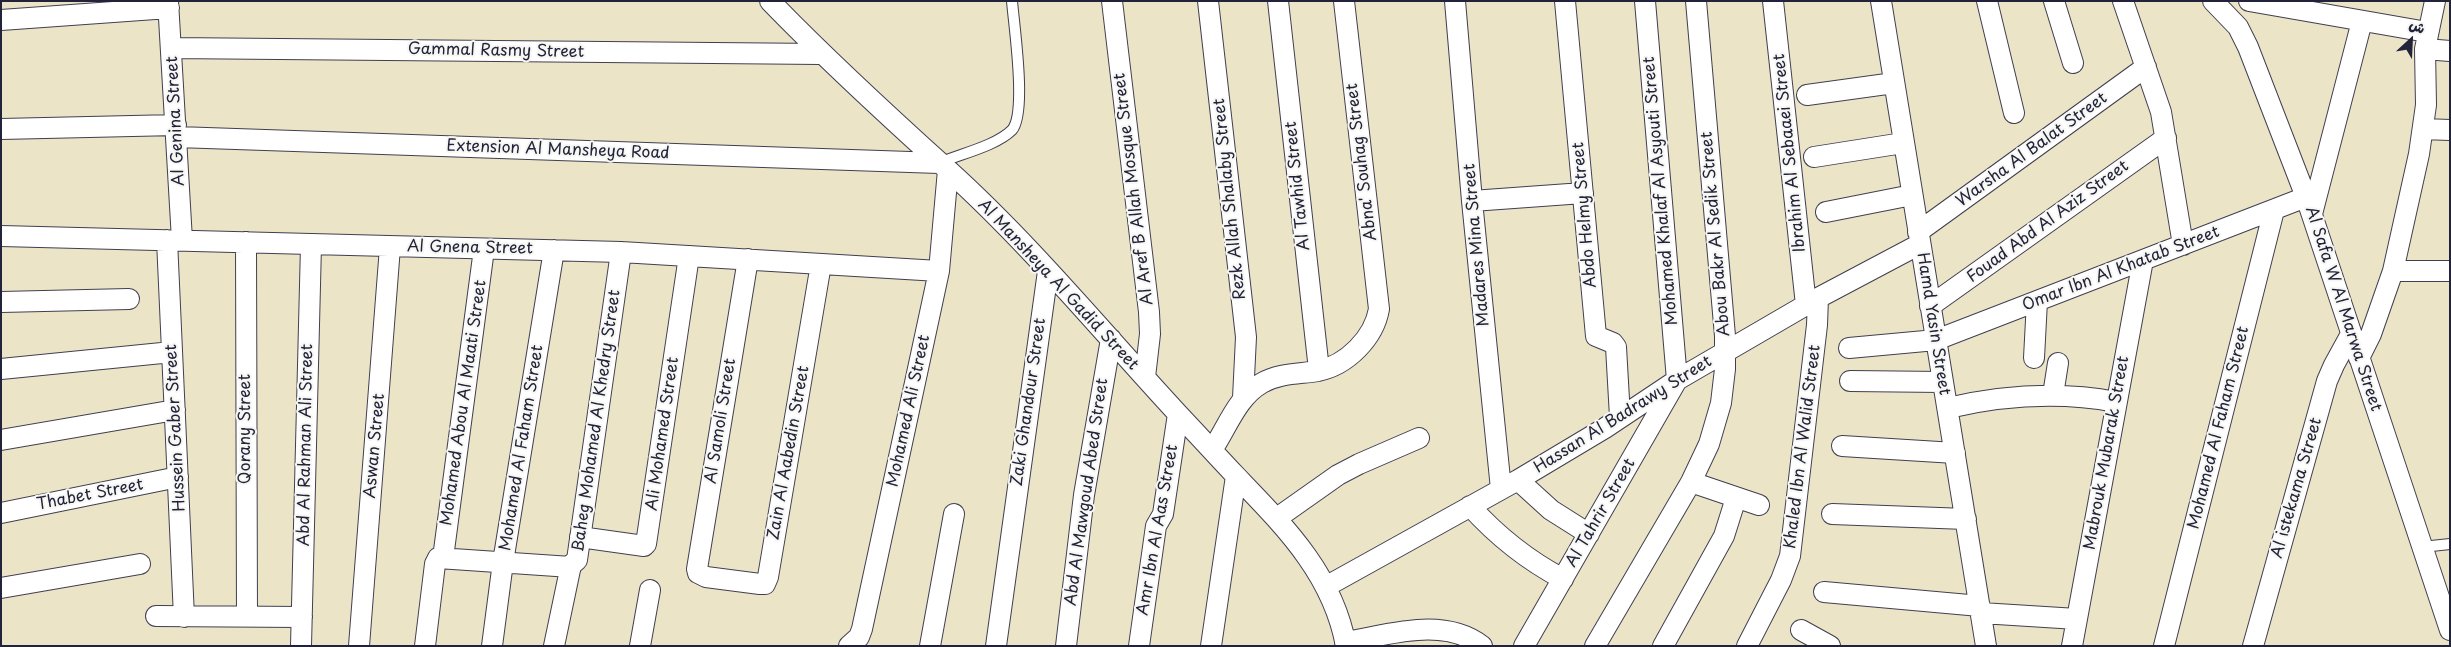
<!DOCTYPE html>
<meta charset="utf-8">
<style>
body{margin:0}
#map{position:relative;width:2451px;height:647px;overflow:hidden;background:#ece4c7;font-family:"Playpen Sans","Playpen Sans Arabic",sans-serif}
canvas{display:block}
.frame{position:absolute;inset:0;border:2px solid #22223b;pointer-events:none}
.north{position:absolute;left:2386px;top:15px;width:50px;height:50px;-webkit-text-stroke:4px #f6f6f2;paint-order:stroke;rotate:25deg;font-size:14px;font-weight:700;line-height:20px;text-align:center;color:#22223b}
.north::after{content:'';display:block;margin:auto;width:18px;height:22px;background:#22223b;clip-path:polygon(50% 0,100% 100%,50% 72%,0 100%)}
</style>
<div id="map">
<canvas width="2451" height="647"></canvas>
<div class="frame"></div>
<div class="north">ش</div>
</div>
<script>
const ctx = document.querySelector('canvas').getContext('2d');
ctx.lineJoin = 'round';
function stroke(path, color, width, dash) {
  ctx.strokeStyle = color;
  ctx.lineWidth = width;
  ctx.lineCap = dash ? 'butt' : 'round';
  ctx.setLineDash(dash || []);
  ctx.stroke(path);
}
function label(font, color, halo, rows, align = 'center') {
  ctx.font = font + ' "Playpen Sans",sans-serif';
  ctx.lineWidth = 4;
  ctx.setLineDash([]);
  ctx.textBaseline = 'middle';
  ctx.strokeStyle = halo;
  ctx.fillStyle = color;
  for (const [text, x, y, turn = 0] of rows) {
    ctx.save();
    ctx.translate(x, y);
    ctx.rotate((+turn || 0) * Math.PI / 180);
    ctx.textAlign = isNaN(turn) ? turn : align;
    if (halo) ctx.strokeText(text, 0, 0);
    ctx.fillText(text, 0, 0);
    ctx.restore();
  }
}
const service = new Path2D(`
 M939,163c21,-9 57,-17 73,-33 15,-17 2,-104 0,-129
 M2422,547l28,-3`);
const minor = new Path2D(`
 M168,1l14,239
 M770,1c57,59 117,114 178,169 83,75 155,163 231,245 19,20 38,41 57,61 48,50 97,98 110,170
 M1112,1l37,311 1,22 -5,43
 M1208,1l38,336 -3,61
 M1278,1l41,369
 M1455,1l17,200 29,288
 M1565,1l31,335 17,7 3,4 4,70
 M1773,1l33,304
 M1881,1l105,645
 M1987,1l27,112
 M2054,1l19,62
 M2123,1l38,111 22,133
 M2213,1l25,26 10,20 58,150 144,433
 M2249,1l178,31
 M1,20l168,-12
 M171,48l650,6
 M2425,49l25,2
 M1807,95l87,-12
 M1,129l175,-4
 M2423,129l27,1
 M177,137l762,26
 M1814,157l89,-14
 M1472,201l111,-8
 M1826,212l86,-17
 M2312,214l50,-193
 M1918,232l228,-165
 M1,236l620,16 318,19
 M167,240l17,377
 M246,242l1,374
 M748,259l-51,310 1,4 8,4 54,7h5l3,-7 53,-313
 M2393,271h57
 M1,302l128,-3
 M1930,306l236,-168
 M1849,348l87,-8 370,-143
 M2034,358l3,-57
 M2359,358l12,-24 22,-63 26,-117 7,-49 -1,-56 10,-48
 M1,369l171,-17
 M1850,381l93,1
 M2053,395l5,-32
 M1948,408c56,-13 110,-17 168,-6
 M1,440l174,-30
 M1842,446l113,7
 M1212,450c15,-22 25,-53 50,-67 17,-10 37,-9 56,-12 29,-6 56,-33 61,-62l-35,-308
 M1518,480l33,30 38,24
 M1691,482l68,23
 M1470,506c27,30 57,54 93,73
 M1,513l177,-36
 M1832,514l134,5
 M1277,518l61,-43 21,-11 60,-26
 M580,537l64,9 2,-2 43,-288
 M443,558l41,-309
 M1327,586l191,-106 87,-52 72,-48 141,-82 102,-54
 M1,588l139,-24
 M1824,592l156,14
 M1981,613l96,6
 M156,616l146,1
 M1801,630l29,16
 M1345,642c44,-7 98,-26 137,4
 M301,646l10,-401
 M359,646l31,-399
 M425,646l10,-82 3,-6 133,9
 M492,646l11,-84 51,-312
 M554,646l17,-81 6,-5 44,-308
 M640,646l10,-56
 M849,646l10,-9 3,-8 77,-358 9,-101
 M930,646l24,-132
 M996,646l52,-375
 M1066,646l18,-151 27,-156
 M1139,646l17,-120 7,-12 15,-100
 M1211,646l25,-170
 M1524,646l153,-266 -32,-379
 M1595,646l96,-164 18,-38 12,-41 4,-34v-33l-29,-335
 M1663,646l61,-110 12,-38
 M1747,646l34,-66 9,-24 27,-231 1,-27
 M2072,646l71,-386
 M2164,646l110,-436
 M2253,646l74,-265 7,-16 17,-31`);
stroke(service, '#403f50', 12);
stroke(minor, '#403f50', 22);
stroke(service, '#fff', 10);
stroke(minor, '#fff', 20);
label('16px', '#22223b', '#f6f6f2', [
 ["Gammal Rasmy Street",496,51,1],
 ["Al Genina Street",176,121,-93],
 ["Extension Al Mansheya Road",558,150,2],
 ["Warsha Al Balat Street",2032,150,-36],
 ["Ibrahim Al Sebaaei Street",1790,153,-96],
 ["Abna' Souhag Street",1362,162,-97],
 ["Al Tawhid Street",1298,186,-96],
 ["Al Aref B Allah Mosque Street",1134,189,-97],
 ["Mohamed Khalaf Al Asyouti Street",1661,191,-95],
 ["Rezk Allah Shalaby Street",1230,199,-96],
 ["Abdo Helmy Street",1585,215,-95],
 ["Fouad Abd Al Aziz Street",2048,222,-36],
 ["Abou Bakr Al Sedik Street",1716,234,-95],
 ["Madares Mina Street",1477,245,-95],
 ["Al Gnena Street",470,248,1],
 ["Omar Ibn Al Khatab Street",2121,269,-21],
 ["Al Mansheya Al Gadid Street",1058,285,47],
 ["Al Safa W Al Marwa Street",2343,309,72],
 ["Hamd Yasin Street",1933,324,81],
 ["Zaki Ghandour Street",1029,402,-82],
 ["Mohamed Abou Al Maati Street",464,403,-82],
 ["Mohamed Ali Street",909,411,-78],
 ["Hassan Al Badrawy Street",1623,415,-32],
 ["Baheg Mohamed Al Khedry Street",597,421,-82],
 ["Al Samoli Street",721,421,-81],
 ["Hussein Gaber Street",176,428,-93],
 ["Mohamed Al Faham Street",2219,428,-76],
 ["Qorany Street",246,429,-90],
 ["Ali Mohamed Street",663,434,-82],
 ["Abd Al Rahman Ali Street",306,445,-89],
 ["Aswan Street",375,446,-85],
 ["Khaled Ibn Al Walid Street",1803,447,-83],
 ["Mohamed Al Faham Street",522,448,-81],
 ["Zain Al Aabedin Street",789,453,-80],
 ["Mabrouk Mubarak Street",2107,453,-80],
 ["Al istekama Street",2297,488,-74],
 ["Abd Al Mawgoud Abed Street",1087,492,-82],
 ["Thabet Street",90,495,-11],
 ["Al Tahrir Street",1601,513,-60],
 ["Amr Ibn Al Aas Street",1158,530,-80]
]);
</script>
